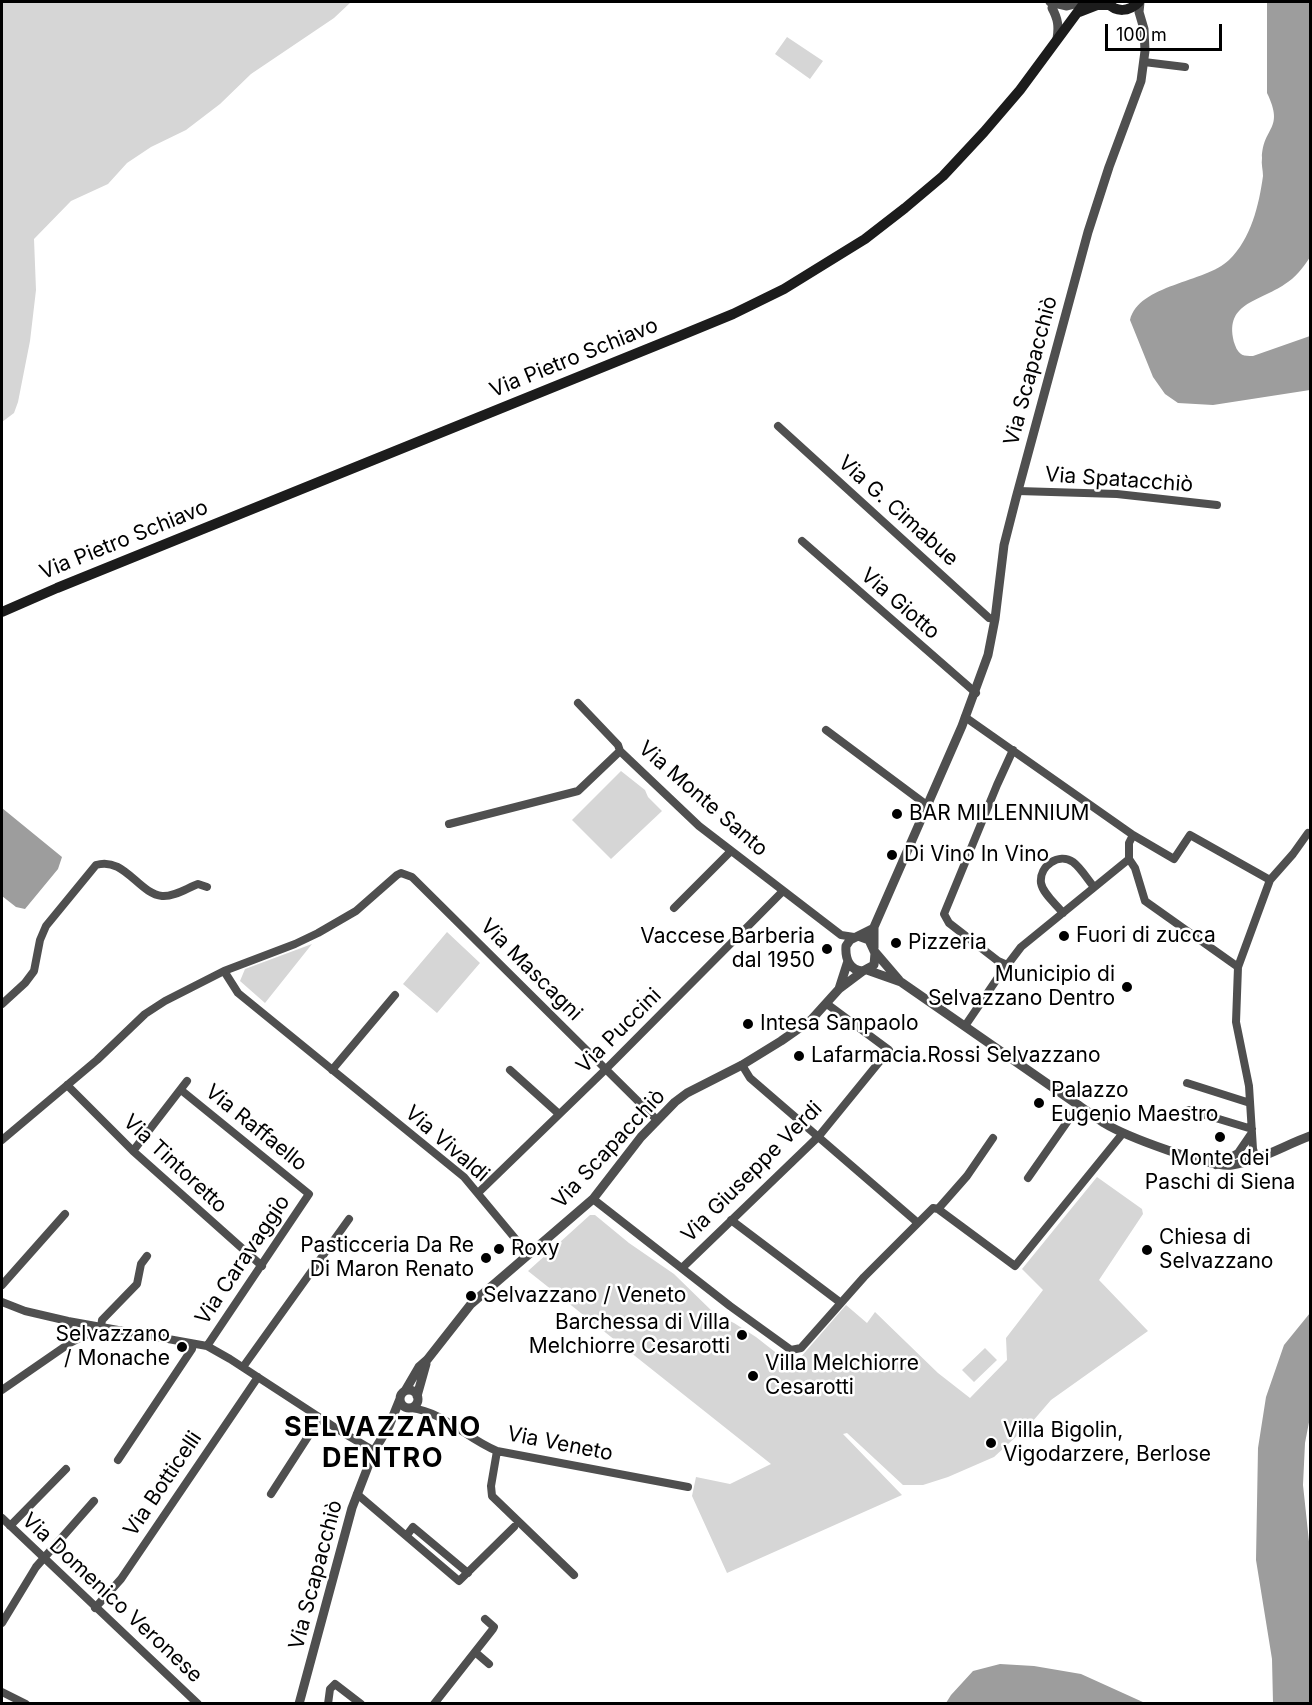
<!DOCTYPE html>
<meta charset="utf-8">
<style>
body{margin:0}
#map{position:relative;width:1312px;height:1705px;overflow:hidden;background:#fff;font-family:Inter,sans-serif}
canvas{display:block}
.frame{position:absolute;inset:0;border:3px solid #000;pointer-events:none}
.scale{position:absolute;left:1105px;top:24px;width:117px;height:27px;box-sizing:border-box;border:3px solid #000;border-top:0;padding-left:8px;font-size:18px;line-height:21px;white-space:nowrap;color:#000;-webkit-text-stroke:4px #fff;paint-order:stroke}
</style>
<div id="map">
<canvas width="1312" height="1705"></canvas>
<div class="frame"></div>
<div class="scale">100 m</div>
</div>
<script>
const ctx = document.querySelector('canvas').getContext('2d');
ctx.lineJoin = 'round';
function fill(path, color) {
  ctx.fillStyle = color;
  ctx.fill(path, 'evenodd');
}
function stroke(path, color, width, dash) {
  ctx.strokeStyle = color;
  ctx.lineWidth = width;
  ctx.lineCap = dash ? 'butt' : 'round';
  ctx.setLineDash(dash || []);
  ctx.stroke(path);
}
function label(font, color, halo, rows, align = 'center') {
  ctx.font = font + ' Inter,sans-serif';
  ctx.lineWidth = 5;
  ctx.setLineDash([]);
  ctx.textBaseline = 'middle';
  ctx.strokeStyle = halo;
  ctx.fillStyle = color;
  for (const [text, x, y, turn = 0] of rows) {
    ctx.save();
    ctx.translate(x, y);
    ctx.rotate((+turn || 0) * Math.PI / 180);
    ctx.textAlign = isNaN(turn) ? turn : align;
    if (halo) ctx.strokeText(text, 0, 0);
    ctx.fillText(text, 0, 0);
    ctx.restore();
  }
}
fill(new Path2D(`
 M2,2h349l-17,16 -83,56 -31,30 -34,26 -35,17 -24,16 -19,21 -37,17 -37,38 2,51 -6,51 -12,61 -4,11 -12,9z
 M787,37l36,24 -13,18 -35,-25z
 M621,771l24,19 3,7 14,14 -51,48 -39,-39z
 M447,932l33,31 -43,50 -34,-29z
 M312,944l-47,59 -25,-22 5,-12z
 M1097,1177l45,32 1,5 -44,66 49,51 -97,69 -19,22 -38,35 -46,20 -25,8h-20l-56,-52 -4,1 59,61 -175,78 -35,-77 4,-19 34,7 41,-20 -243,-193 62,-56h5l34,28 45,31 41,40 19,9 22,14 37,29 53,-61 21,18 8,-11 63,61 32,25 37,-38 -1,-22 37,-48 -21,-21z
 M985,1348l12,12 -23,22 -12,-12z`), '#d6d6d6');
fill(new Path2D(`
 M1267,2h43v255c-6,10 -15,21 -25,27 -26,18 -63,19 -50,61 4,11 9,11 18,11l57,-20v54l-97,15 -35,-2 -13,-9 -12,-17 -23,-57c9,-36 75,-37 99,-60 22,-21 30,-55 34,-84 0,-6 -2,-12 -1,-18 1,-32 23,-28 5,-65z
 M2,808l60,49 -4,12 -33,40 -9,-2 -14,-11z
 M1310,1313v104l-5,26 -2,42 7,66v152h-37l-1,-44 -16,-99 2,-112 8,-51 18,-52z
 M1000,1664l34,2 47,8 64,29h-199l5,-8 22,-24z`), '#9d9d9d');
stroke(new Path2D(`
 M1144,62l41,5
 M778,426l211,192 6,1
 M1018,491l99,3 100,11
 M802,541l174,152
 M578,703l40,42 2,6 79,75 142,109 13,2
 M965,717l168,118 -4,8v16l6,9 10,33 93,66
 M826,730l102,76
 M449,824l129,-33 42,-40
 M1133,835l41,24 16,-24 80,45
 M674,908l57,-57
 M1063,913c-7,-9 -20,-19 -22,-30 -2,-17 18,-31 32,-21 8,6 15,18 21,25
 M1007,965l-9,-4 -49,-38 -5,-9 53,-129 16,-35
 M224,971l14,22 226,184 64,77
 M2,1004l23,-21 9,-12 6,-31 6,-14 50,-61c28,-9 43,29 66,31 12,1 25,-8 36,-12l9,3
 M965,1026l34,-50 22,-29 108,-88
 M742,1065l8,13 168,145
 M332,1070l63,-75
 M510,1070l49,44
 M1187,1083l63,20
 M67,1085l66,66 129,115
 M181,1090l128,104 -102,152
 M1189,1110l63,19
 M2,1140l95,-80 48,-46 20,-13 59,-30 71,-27 23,-11 38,-22 41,-36 4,-2 11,4 244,242
 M133,1151l54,-70
 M1256,1158l-3,-9 -4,-63 -13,-64 2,-55 32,-87 23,-26 15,-21
 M1216,1165l22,-12 13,-19
 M1028,1178l51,-73
 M478,1193l127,-123 178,-179
 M593,1199l137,107 61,44 10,-2 63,-71 69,-69 5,1 77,57 108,-133
 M938,1209l29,-33 26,-38
 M731,1220l110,83
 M682,1268l137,-132 70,-86 -62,-46
 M2,1285l63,-71
 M2,1302l23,9 43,10 139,25 23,13 112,73 32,19
 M68,1321l2,22
 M101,1327l1,-7 35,-36 4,-20 6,-8
 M243,1367l106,-148
 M2,1390l68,-47 30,-15
 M411,1408c33,4 56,31 86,43l191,36
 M497,1451l-6,35 1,10 82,79
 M118,1460l74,-111 1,-5
 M271,1494l49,-76
 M357,1494l102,87 55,-54
 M2,1518l196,186
 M10,1526l56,-57
 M407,1535l6,-8 55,46
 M95,1608l26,-29 137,-202
 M2,1623l34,-56 58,-66
 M475,1652l14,12
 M2,1692l24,12
 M328,1704l2,-15 5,-5 26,20
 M434,1704l59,-75 1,-2 -9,-8`), '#4f4f4f', 8);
stroke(new Path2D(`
 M1050,2l17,4 16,-4
 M1052,8c6,11 7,18 5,31
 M858,936l11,4 6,13 -1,12 -11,6c-13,0 -18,-12 -17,-25l4,-6 24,-12
 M874,948v-21l88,-201 26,-71 7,-36 9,-74 12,-47 72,-266 21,-65 32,-86 4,-30 -1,-22 -5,-17 1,-10
 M875,952l24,28
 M867,970l34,12 203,141c21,13 105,45 128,42 27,-4 53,-20 78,-29
 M839,989l9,-28
 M400 1399a9 9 0 1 1 18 0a9 9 0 1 1-18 0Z
 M405,1391l14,-24 8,-7 44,-56 122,-105 48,-62 34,-35 12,-9 55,-28 39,-24 30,-21 28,-31 24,-18
 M417,1396l9,-32
 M299,1704l53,-196 22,-57 15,-25 11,-27`), '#4f4f4f', 9);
stroke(new Path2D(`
 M1107,2c9,11 22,10 32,0
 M1079,12l18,-7h13
 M2,612l55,-24 620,-251 56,-23 51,-25 81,-50 40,-31 38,-32 41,-44 36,-42 65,-88`), '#1c1c1c', 10);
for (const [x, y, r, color] of [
 [897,814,6,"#000"],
 [892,855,6,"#000"],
 [1064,936,6,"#000"],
 [896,943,6,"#000"],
 [827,949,6,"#000"],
 [1127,987,6,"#000"],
 [748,1024,6,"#000"],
 [799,1056,6,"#000"],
 [1039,1103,6,"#000"],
 [1220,1137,6,"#000"],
 [499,1249,6,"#000"],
 [1147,1250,6,"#000"],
 [486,1258,6,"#000"],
 [471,1296,6,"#000"],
 [742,1335,6,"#000"],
 [182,1347,6,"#000"],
 [753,1376,6,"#000"],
 [991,1443,6,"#000"]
]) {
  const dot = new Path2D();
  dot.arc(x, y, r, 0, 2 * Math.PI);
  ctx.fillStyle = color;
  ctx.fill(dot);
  stroke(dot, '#fff', 2);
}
label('21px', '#000', '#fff', [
 ["Via Pietro Schiavo",574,358,-22],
 ["Via Scapacchiò",1031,371,-75],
 ["Via Spatacchiò",1119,480,4],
 ["Via G. Cimabue",898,511,42],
 ["Via Pietro Schiavo",124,540,-22],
 ["Via Giotto",900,604,41],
 ["Via Monte Santo",703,799,41],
 ["Via Mascagni",531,970,45],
 ["Via Puccini",619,1031,-45],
 ["Via Raffaello",256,1128,39],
 ["Via Vivaldi",447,1144,41],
 ["Via Scapacchiò",609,1149,-47],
 ["Via Tintoretto",175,1164,43],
 ["Via Giuseppe Verdi",752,1172,-45],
 ["Via Caravaggio",243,1260,-56],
 ["Via Veneto",560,1444,11],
 ["Via Botticelli",163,1484,-56],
 ["Via Scapacchiò",316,1575,-75],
 ["Via Domenico Veronese",112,1598,43]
]);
label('21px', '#000', '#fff', [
 ["BAR MILLENNIUM",909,814],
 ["Di Vino In Vino",904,855],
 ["Fuori di zucca",1076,936],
 ["Vaccese Barberia",815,937,"right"],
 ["dal 1950",815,961,"right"],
 ["Pizzeria",908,943],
 ["Municipio di",1115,975,"right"],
 ["Selvazzano Dentro",1115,999,"right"],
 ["Intesa Sanpaolo",760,1024],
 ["Lafarmacia.Rossi Selvazzano",811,1056],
 ["Palazzo",1051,1091],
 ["Eugenio Maestro",1051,1115],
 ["Monte dei",1220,1159,"center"],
 ["Paschi di Siena",1220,1183,"center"],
 ["Chiesa di",1159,1238],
 ["Selvazzano",1159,1262],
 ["Pasticceria Da Re",474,1246,"right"],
 ["Di Maron Renato",474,1270,"right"],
 ["Roxy",511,1249],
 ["Selvazzano / Veneto",483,1296],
 ["Barchessa di Villa",730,1323,"right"],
 ["Melchiorre Cesarotti",730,1347,"right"],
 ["Selvazzano",170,1335,"right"],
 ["/ Monache",170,1359,"right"],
 ["Villa Melchiorre",765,1364],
 ["Cesarotti",765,1388],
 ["Villa Bigolin,",1003,1431],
 ["Vigodarzere, Berlose",1003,1455]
], 'left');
ctx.letterSpacing = '1.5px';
label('bold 27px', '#000', '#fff', [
 ["SELVAZZANO",383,1428],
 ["DENTRO",383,1459]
]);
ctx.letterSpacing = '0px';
</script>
